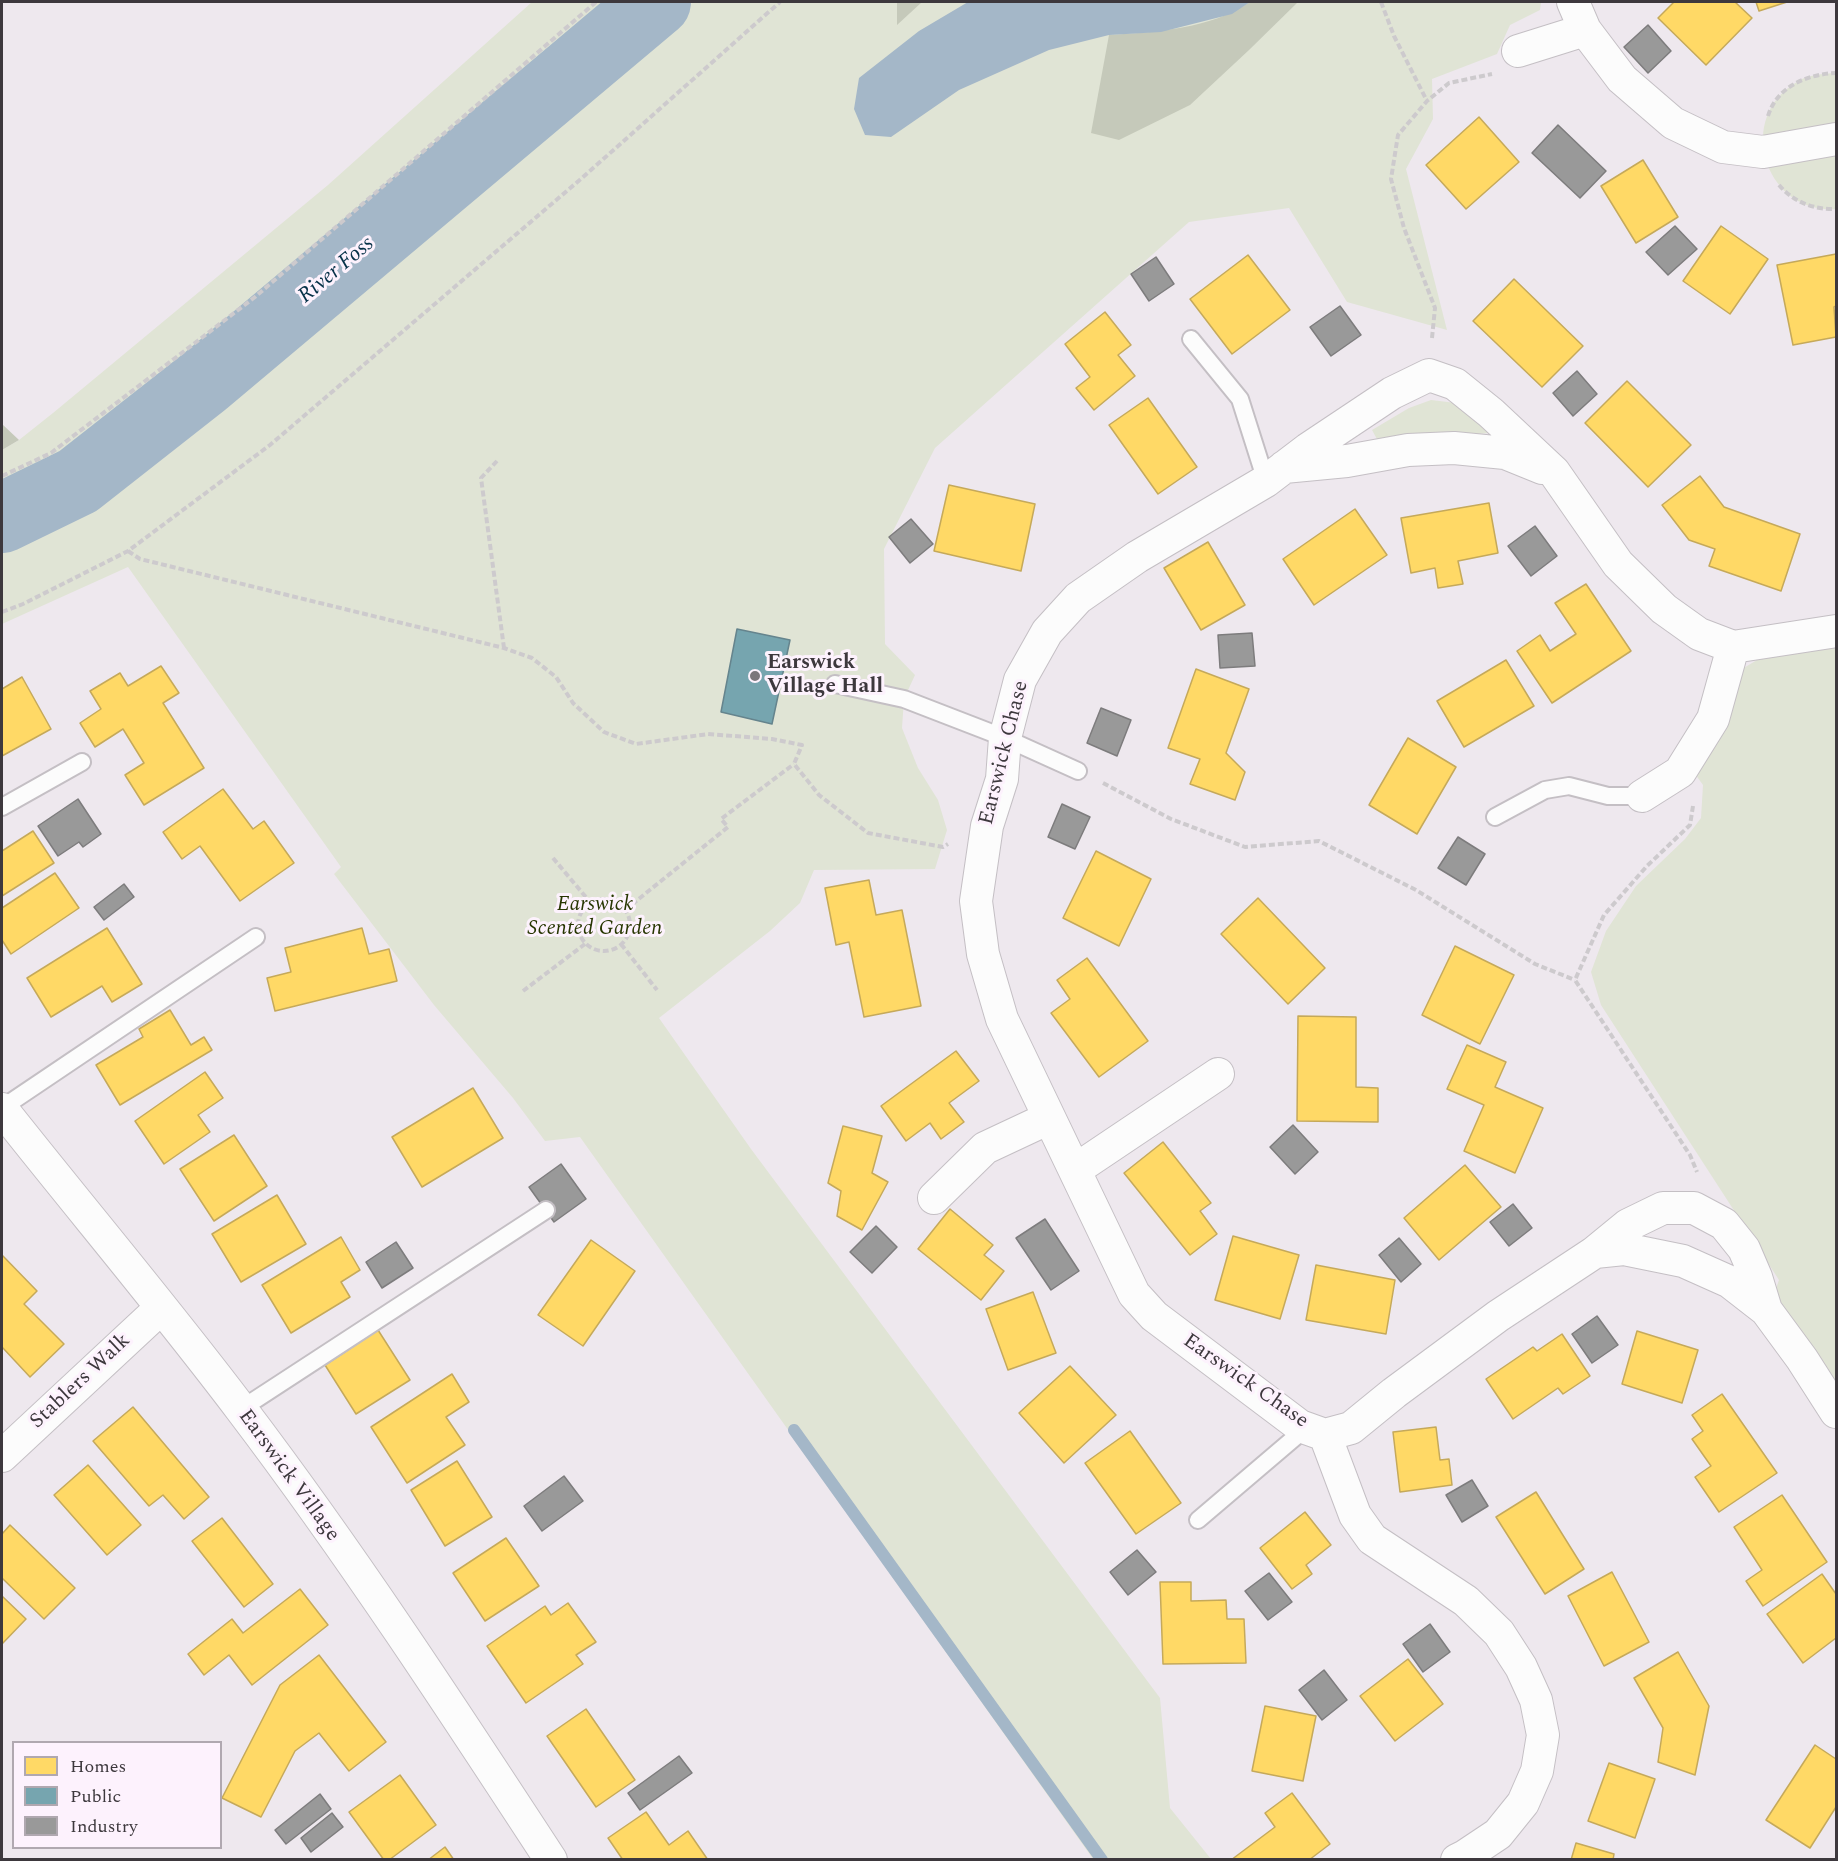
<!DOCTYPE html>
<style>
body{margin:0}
#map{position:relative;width:1838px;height:1861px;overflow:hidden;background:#eee8ee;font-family:Spectral,serif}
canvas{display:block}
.frame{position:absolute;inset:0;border:3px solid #3d383d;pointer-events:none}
.legend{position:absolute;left:12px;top:1741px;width:210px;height:108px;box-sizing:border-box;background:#fdf2fd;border:2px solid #b0a8b0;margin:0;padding:8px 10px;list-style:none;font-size:18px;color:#3d383d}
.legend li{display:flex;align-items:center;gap:12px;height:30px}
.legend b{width:30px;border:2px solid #b0a8b0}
</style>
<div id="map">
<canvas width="1838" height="1861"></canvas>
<div class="frame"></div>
<ul class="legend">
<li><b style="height:16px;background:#ffd966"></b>Homes</li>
<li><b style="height:16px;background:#76a5af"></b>Public</li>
<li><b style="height:16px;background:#999"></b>Industry</li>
</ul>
</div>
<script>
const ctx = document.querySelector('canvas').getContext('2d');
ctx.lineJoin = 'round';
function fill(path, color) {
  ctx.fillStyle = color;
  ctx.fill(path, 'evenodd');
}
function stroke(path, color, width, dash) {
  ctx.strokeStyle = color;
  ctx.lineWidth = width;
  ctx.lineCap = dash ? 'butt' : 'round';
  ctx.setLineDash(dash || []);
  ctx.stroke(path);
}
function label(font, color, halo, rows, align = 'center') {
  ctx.font = font + ' Spectral,serif';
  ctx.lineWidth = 6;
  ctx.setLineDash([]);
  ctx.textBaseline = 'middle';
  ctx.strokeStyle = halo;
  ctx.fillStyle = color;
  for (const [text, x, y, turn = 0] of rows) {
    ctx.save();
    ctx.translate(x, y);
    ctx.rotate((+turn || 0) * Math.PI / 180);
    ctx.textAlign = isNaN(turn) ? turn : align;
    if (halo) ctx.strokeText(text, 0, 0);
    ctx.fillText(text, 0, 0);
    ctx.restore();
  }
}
fill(new Path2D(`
 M532,2h83l-258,223 -193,157 -107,81 -55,27v-40l17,-10 34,-27 275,-228z
 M693,2h848l-1,8 -30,15 -13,29 -65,25 1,40 -27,50 41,161 -100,-28 -58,-94 -100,14 -254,226 -51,101 1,95 30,31 -11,24 -2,29 16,40 20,32 9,30 -12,39 -121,1 -14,33 -30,28 -111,87 92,131 409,549 10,110 41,51h-118l-513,-722 -35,4 -32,-43 -79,-93 -100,-131 7,-7 -213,-300 -126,57v-85l85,-38 153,-113 182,-153z
 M1836,73v136c-71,5 -102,-91 -39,-127 12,-8 26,-8 39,-9z
 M1431,400l25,3 34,30 -112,8 -6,-11 37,-22z
 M1836,645v739l-62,-90 5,-14 -178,-275 -10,-33 15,-41 30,-45 49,-47 16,-21 2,-33 -8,-11 47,-105 15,-9z`), '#e0e4d5');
fill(new Path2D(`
 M897,2h25l-25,23z
 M1250,2h48l-49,48 -59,55 -71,35 -28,-7 18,-98c47,-3 101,-6 141,-33z
 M2,424l17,16 -17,10z`), '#c5c9ba');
fill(new Path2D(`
 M968,2h282l-18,12 -71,18 -52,3 -60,15 -90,40 -68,47 -26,-2 -11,-26 5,-31 60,-47z`), '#a4b7c8');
const homes = new Path2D(`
 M1674,2h61l17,16 -46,47 -48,-47z
 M1756,2h31l-28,9z
 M1479,117l40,45 -53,47 -40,-44z
 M1643,160l35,57 -42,26 -35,-57z
 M1721,226l47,33 -38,55 -47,-33z
 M1836,254v52l-2,1 2,30 -43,8 -16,-80z
 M1248,255l42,55 -58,44 -42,-55z
 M1514,279l69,67 -41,41 -69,-66z
 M1105,312l26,33 -13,10 17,21 -41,34 -18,-22 14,-11 -25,-33z
 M1627,381l64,64 -43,42 -63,-64z
 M1148,398l49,69 -39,27 -49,-69z
 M1700,476l24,31 76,27 -19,57 -72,-25 6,-17 -26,-9 -27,-35z
 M949,485l86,19 -14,67 -87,-20z
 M1489,503l9,50 -40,8 5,23 -25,4 -3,-20 -24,5 -10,-55z
 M1355,509l32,46 -73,50 -31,-46z
 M1208,542l37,63 -44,25 -37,-62z
 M1586,584l45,67 -79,52 -35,-52 23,-16 10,16 26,-17 -21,-31z
 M1506,660l28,46 -70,41 -27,-46z
 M161,666l18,27 -16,10 41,65 -60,37 -19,-30 19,-12 -21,-34 -28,18 -15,-24 21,-14 -11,-18 30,-18 8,13z
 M1196,669l53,20 -23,64 19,19 -10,28 -45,-16 10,-25 -32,-11z
 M22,677l29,52 -49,27v-67z
 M1408,738l48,29 -39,67 -48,-29z
 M223,789l30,40 11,-8 30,42 -54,38 -40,-55 -18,13 -19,-27z
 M33,831l21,32 -52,33v-45z
 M1096,851l55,28 -32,67 -56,-28z
 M55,873l24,35 -68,46 -9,-14v-32z
 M869,880l7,35 26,-5 19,96 -57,11 -15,-75 -13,3 -11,-57z
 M1258,898l67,70 -37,36 -67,-70z
 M107,928l35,56 -30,18 -10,-16 -51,31 -24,-39z
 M362,928l7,26 20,-5 8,32 -122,30 -8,-33 24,-6 -6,-24z
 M1455,946l59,29 -34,69 -58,-29z
 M1087,958l61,83 -49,36 -48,-64 19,-14 -13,-19z
 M170,1010l21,35 13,-8 8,13 -92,55 -24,-40 47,-28 -4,-8z
 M1298,1016l58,1v70l22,1v34l-81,-1z
 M1467,1045l39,17 -11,25 48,21 -28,65 -51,-22 20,-46 -37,-16z
 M956,1051l23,30 -30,22 15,19 -23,17 -11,-16 -24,18 -25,-35z
 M205,1072l18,26 -25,17 12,17 -46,32 -29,-43z
 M473,1088l30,50 -81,49 -30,-50z
 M843,1126l39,10 -10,37 16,9 -26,48 -25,-14 4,-25 -13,-8z
 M234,1135l33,51 -53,35 -34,-52z
 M1163,1142l48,61 -11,8 17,23 -27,21 -66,-82z
 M1465,1165l36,42 -62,53 -35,-42z
 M277,1195l29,49 -65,38 -29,-48z
 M950,1209l43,36 -9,10 20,16 -23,29 -63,-51z
 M1233,1236l66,19 -19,64 -65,-19z
 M341,1237l19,33 -19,12 9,15 -59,36 -29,-48z
 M591,1240l44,31 -52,75 -45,-31z
 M2,1255l35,36 -13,13 40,40 -34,33 -28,-30z
 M1316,1265l79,15 -9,54 -80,-14z
 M1033,1292l23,61 -48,17 -22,-61z
 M378,1330l32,50 -54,34 -31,-49z
 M1637,1331l61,19 -16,53 -60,-19z
 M1562,1334l28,42 -27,18 -5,-6 -45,31 -27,-40 47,-32 4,4z
 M1070,1366l46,49 -52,48 -45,-50z
 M452,1374l17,28 -23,15 19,28 -58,38 -36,-56z
 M1722,1394l55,79 -58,39 -24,-35 16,-11 -19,-27 11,-8 -11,-16z
 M133,1407l76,90 -25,22 -21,-24 -14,11 -56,-65z
 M1436,1427l4,33 9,-1 3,26 -52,7 -7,-60z
 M1130,1431l51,72 -45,31 -51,-71z
 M457,1461l35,56 -47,29 -34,-56z
 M88,1465l53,60 -34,30 -53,-60z
 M1536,1492l48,77 -39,25 -49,-77z
 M1782,1495l45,67 -64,44 -17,-25 16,-11 -28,-43z
 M1305,1512l26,33 -25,20 6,9 -20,15 -32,-41z
 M222,1518l51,66 -29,23 -52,-66z
 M10,1525l65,63 -31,31 -42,-41v-44z
 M506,1538l33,48 -54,35 -32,-48z
 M1612,1572l37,70 -45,24 -36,-70z
 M1822,1574l14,20v44l-33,25 -36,-49z
 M1160,1582h31v19l35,-1 1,19h17l2,44 -83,1z
 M300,1589l28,36 -76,60 -23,-30 -25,20 -16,-21 44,-35 11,14z
 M2,1596l24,23 -24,25z
 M568,1603l28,39 -20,13 7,9 -57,39 -39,-57 58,-40 6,9z
 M1678,1652l31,54 -14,69 -37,-13 5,-34 -29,-50z
 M319,1655l67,87 -37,29 -30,-38 -24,18 -34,66 -39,-19 58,-113z
 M1408,1659l35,45 -48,37 -35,-45z
 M1265,1706l51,10 -13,65 -51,-10z
 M586,1709l49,71 -39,27 -49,-71z
 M1815,1745l21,14v48l-26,41 -44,-28z
 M1609,1763l46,16 -20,59 -47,-17z
 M400,1775l36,50 -47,35h-5l-35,-48z
 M1292,1793l38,51 -21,16h-78l44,-33 -10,-14z
 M646,1812l23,33 19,-14 20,29h-85l-15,-22z
 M1576,1843l38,11 -1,6h-42z
 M445,1847l9,13h-26z`);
fill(homes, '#ffd966');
stroke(homes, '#c5a95a', 1.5);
const public = new Path2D(`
 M737,629l53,11 -18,84 -51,-12z`);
fill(public, '#76a5af');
stroke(public, '#65848d', 1.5);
const industry = new Path2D(`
 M1648,25l23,26 -23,22 -24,-26z
 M1558,125l48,46 -26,27 -48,-45z
 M1675,226l22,23 -29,26 -22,-23z
 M1156,257l18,27 -25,17 -18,-27z
 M1340,306l21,29 -30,21 -21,-29z
 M1577,371l20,23 -24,22 -20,-23z
 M911,519l22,25 -23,19 -21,-26z
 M1535,526l22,30 -26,20 -23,-30z
 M1252,633l3,33 -35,2 -2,-33z
 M1101,708l30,12 -14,36 -30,-13z
 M78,799l23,35 -18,13 -4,-5 -21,14 -20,-30z
 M1062,804l28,13 -15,32 -27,-12z
 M1458,837l27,17 -19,31 -28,-17z
 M124,884l10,13 -30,23 -10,-13z
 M1293,1125l25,27 -23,22 -25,-27z
 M561,1164l25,35 -32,23 -25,-35z
 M1513,1204l19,24 -23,18 -19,-24z
 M1045,1219l34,52 -28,19 -35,-52z
 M876,1226l21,21 -25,26 -22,-21z
 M1399,1238l22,26 -20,18 -22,-27z
 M396,1242l17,26 -31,20 -16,-26z
 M1597,1316l21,29 -26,18 -20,-29z
 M564,1476l19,25 -41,30 -18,-25z
 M1472,1480l16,26 -26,16 -16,-27z
 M1137,1550l19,22 -28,23 -18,-23z
 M1269,1573l23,29 -24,18 -23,-29z
 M1430,1624l20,28 -27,20 -20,-28z
 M1324,1670l23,30 -25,20 -23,-30z
 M679,1756l13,17 -52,37 -12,-17z
 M320,1794l11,15 -45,35 -11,-14z
 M332,1813l11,14 -32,25 -10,-14z`);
fill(industry, '#999');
stroke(industry, '#7d7c7d', 1.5);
stroke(new Path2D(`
 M78,481l10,14
 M794,1430l308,430`), '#a4b7c8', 12);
stroke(new Path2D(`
 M2,518l76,-37 126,-99 452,-380`), '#a4b7c8', 70);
const lane = new Path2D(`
 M1191,339l49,60 26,82
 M835,684l69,15 101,39 73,33
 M2,807l80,-45
 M1495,817l50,-27 24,-4 39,10h34
 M2,1108l254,-171
 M241,1409l305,-199
 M1198,1520l108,-92`);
const street = new Path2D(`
 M1573,2l12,28 37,49 51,44 50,24 40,5 73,-13
 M1518,51l67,-21
 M1284,467l63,-6 61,-11 46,-2 51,5 37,15
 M1642,796l38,-24 33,-53 20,-72
 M2,1109c79,100 162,198 239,300 110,145 210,298 310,451
 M1075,1170l143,-96
 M934,1198l51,-50 64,-30
 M1595,1252l29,-3 59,12 47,21 36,28 36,49 34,53
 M1766,1310l-10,-33 -12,-28 -20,-25 -30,-16h-31l-35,17 -33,27 -97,64 -104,77 -43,35 -26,7 -25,-9 -146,-110 -20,-22 -132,-275 -19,-65 -7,-53 11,-75 15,-47 3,-41 15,-58 27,-48 31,-34 59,-41 129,-76 42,-32 84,-56 37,-18 26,9 36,29 63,59 64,92 46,45 35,25 34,13 103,-16
 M1325,1435l30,80 17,24 94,62 33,32 22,34 15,33 7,35 -6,36 -14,32 -25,31 -33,22 -8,4
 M2,1456l159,-148`);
stroke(lane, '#c4bfc4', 20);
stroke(street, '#c4bfc4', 34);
stroke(new Path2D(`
 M1381,2l13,34 33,65
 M1768,116c9,-30 40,-42 68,-43
 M1779,185c14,17 36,25 57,24
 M1432,338l3,-30 -31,-80 -13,-49 7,-44 29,-34 22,-18 43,-9
 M497,461l-16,17 23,170
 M2,476l49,-23 204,-156 341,-295
 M128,551l12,8 364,89 28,10 24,19 17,26 31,29 32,12 72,-10 64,5 30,6 -8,19 25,31 49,38 75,14 5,-3
 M2,612l21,-8 105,-53 142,-106 312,-267 198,-176
 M1103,783l68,36 74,28 74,-6 97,49 119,74 40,16
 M1693,806l-3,19 -43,41 -43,49 -29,65 115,175 7,17
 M553,858l37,44
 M578 925a26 26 0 1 1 52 0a26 26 0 1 1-52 0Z
 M625,910l103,-83 -7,-8 73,-55
 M621,944l36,46
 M523,991l62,-47`), '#cdcacd', 4, [6, 3]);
stroke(lane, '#fcfcfc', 16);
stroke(street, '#fcfcfc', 32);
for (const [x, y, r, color] of [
 [755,676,6,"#7b767b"]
]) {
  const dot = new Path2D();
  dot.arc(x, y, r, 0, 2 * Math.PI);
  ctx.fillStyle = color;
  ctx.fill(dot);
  stroke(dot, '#fdf2fd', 2);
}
label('bold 21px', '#3d383d', '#fdf2fd', [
 ["Earswick",767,664],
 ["Village Hall",767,688]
], 'left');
label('21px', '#3d383d', '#fdf2fd', [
 ["Earswick Chase",1005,753,-76],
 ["Stablers Walk",81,1382,-43],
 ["Earswick Chase",1245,1382,35],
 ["Earswick Village",288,1476,54]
]);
label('italic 21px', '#273601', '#fdf2fd', [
 ["Earswick",595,906],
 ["Scented Garden",595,930]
]);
label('italic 22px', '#063148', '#fdf2fd', [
 ["River Foss",337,271,-40]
]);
</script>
